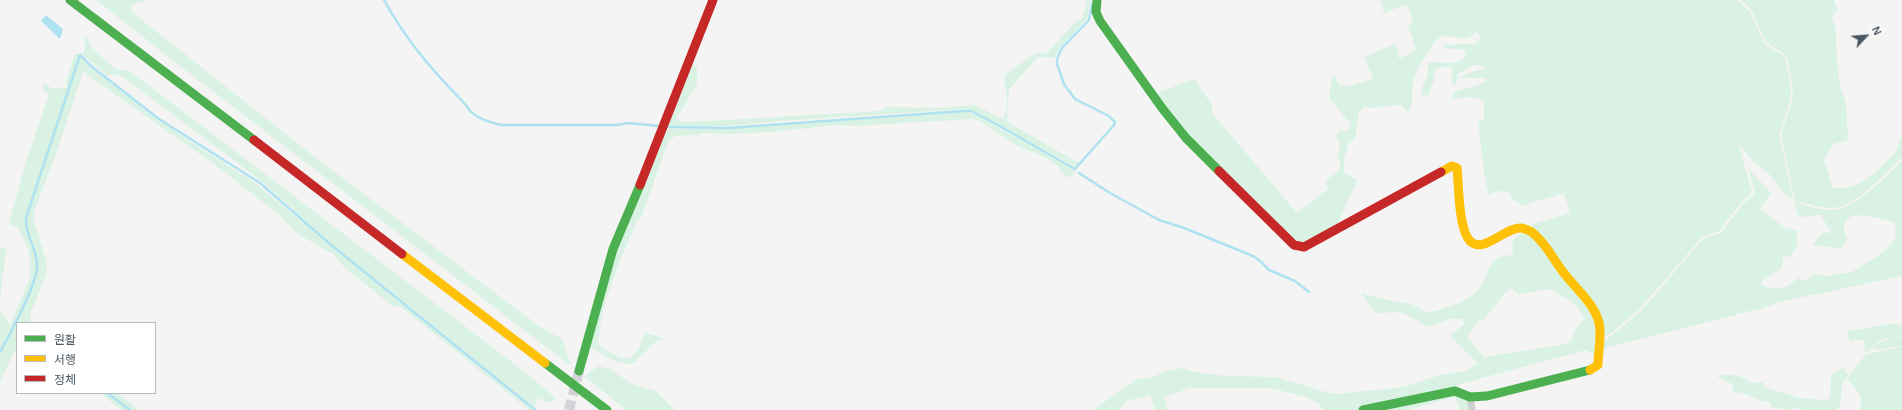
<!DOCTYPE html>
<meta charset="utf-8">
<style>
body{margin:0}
#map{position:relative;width:1902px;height:410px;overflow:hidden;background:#f4f4f4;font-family:Helvetica,"Noto Sans KR",sans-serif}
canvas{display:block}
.legend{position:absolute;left:16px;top:322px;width:140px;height:72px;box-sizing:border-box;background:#fff;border:1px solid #b7bbc0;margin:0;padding:5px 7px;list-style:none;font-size:12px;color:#4a5661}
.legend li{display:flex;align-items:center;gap:8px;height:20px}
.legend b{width:20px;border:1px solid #b7bbc0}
.north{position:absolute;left:1846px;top:16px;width:40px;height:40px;-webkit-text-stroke:3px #fff;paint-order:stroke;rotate:64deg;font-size:11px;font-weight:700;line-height:16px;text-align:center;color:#4a5661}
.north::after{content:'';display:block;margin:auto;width:14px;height:18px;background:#4a5661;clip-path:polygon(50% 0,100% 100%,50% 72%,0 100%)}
</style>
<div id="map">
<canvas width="1902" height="410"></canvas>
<ul class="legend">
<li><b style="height:5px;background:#4caf50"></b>원활</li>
<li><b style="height:5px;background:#ffc107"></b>서행</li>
<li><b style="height:5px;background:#c62828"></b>정체</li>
</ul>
<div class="north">N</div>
</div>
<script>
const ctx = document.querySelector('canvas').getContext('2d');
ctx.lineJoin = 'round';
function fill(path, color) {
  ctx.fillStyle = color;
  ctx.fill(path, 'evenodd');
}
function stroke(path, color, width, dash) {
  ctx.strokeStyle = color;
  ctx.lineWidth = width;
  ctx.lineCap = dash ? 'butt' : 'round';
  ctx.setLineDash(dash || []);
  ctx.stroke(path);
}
fill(new Path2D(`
 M96,0h53l-19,5 3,8 183,145 223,168 23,13 9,27 -391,-300z
 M1086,0h5l-4,19 -27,29 -5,10 -17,-1 -29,32 -2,33 70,40 4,-1 -5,6c-23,-13 -47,-25 -71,-38 -13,-7 -24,-18 -41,-20l-185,12 -51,5h-60l23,-62 6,3v17l-20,34 2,3 12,1 188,-11 8,-4 53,1 35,-3 28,14c8,-11 2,-31 1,-44l32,-22h11l26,-29 9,-6 3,-7z
 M1380,0h357l12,10 16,34 20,13 6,31 -1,13 -11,34 14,64 -8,-4 -15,-20 -17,-14 -15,-18 14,49 -11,11 -22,28 -17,6 -64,74 -32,26 -5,1v-18l-71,-90 3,-6 37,-11 -6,-20 -43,13 -5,-6 -2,2 -5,-10 -11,-1 -9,4 -3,-10 -8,-63 6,-4v-15l-2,-3 -14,-3 -12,2 -4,-2 3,-5 31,-10v-4h-27l7,-4 17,-5 1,-3 -10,-1 -15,8 -3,11 -3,2 -2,-5 2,-7 -1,-7h-8l-9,2 -2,4 2,7 -3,4 -3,11h-7c-3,-10 11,-20 5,-31l4,-2c9,0 40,5 34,-12l-20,-2 -3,-3 33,-1 4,-2 1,-5 -3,-5c-3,1 -5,4 -8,5 -8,3 -19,-3 -28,0 -9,3 -26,36 -28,46 -2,11 1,20 -5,30l-5,-7c-13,-2 -25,3 -39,1l-5,5 -4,26 -7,6 -4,15v14l12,6v4l-19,42 -31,18h-8l-111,-107 -32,-42 39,-15 18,26v8l85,100 31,-24 -2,-8 13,-11 2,-5 -3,-9 2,-11 -4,-8 2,-5 11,-2 1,-7 -19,-22 -2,-6 3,-17 3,-3 4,10c12,4 24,-4 34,-6l-9,-22 32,-13 3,15 17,-9 -8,-25 5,-2 -6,-19 -23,9z
 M1740,0h94l3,9 -5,8 4,14 1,33 3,22 6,17 2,37 -15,4 -9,17 9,27c25,4 46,-18 62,-35 4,-5 2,-12 7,-17v21c-16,16 -47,51 -71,51 -11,0 -24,-5 -36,-7l-14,-66 11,-34 1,-13 -6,-32 -21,-14 -15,-33z
 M84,36l4,3 3,8 24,22 15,2 387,295 39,32 -4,4h-8l-6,-5 -4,11 -203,-165 -71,-63 -137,-103 -10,-3 -6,2 -25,-22 3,-5z
 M75,54h3l9,11 74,57 95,62 276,226h-3l-122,-98 -6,-5h-7l-49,-39 -11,-13 -39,-23 -16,-18 -23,-17c-3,-5 -8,-5 -12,-9 -10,-9 -20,-16 -30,-24l-131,-92 -27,82 -21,55 -1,11 13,44 -1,10 -15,38 -1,11h-13v23l-17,36v-72l10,15 20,-47 -1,-27 -11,-24 -9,-3 17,-62 23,-67 -7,-6 2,-5 8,4h15l-1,-6z
 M965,112c15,1 26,12 39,19 21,12 43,22 64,34l7,6 -5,7c-8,-3 -11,-12 -18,-16 -11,-8 -22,-10 -34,-16 -16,-7 -27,-22 -45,-27l-120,7 -16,-1 -65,7 -41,2 -29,-1 -4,2 -23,1 -7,6 -27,76 -4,2c-16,40 -36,81 -39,124 4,5 10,7 15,10 21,12 25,-4 32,-21l19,5 -10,5 -19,19 -5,2 -16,-3 -26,-15 28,-93 51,-124h62z
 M1902,160v116l-123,26 -13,5 -162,41 -3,-7 6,-2 33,-27 63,-73 18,-6 21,-28 13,-12 -7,-25 23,25 -11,16 25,19 14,3 -3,6 2,6 -8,15 -6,-3 -3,14 -18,11 -2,4c13,9 27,4 37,-6l6,3 11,-7 12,2 25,-4 24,-15 11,-8 9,-12 -1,-15 -26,-6 -16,-1 -7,6 -3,8 4,10 -5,10 -29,-4 8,-11 10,-2 -10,-17 -20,2 -4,-3 -3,-12c12,3 24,8 36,8 24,1 56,-34 72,-50z
 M1523,232l10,4 62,82v38l-9,-6 -126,34 -5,5 -90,17 -8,4h-33l-6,-7 -12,-6 -35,-9h-82l-25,10 3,12h-12l-5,-15 -24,6 -7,9h-26l44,-31 14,-1 13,-6 19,-4 12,4 30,4 51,1 46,14 14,3 68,-7 36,-12 26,-4 12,-8 -28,-27 1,-3 5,-2 8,-7 -2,-5h-13l-21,8c-10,-5 -20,-15 -32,-15 -8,0 -14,2 -22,0l-13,-19 32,8 18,3 16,9c18,-5 34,-8 49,-21 12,-10 9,-31 27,-36 3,-1 6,0 9,-1 4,-13 -7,-10 11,-23zM1513,287l1,4 5,3 31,-5 20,11 8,8 7,10 -10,12 -4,12 -10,3 -77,12 -17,-20 13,-18 3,2 22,-28z
 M0,248h6l-6,51z
 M1889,324l13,1v11l-22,4 -9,10 -6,3 -1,-14 -15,2 -1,-10z
 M1902,337v9l-28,4c4,-11 17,-11 28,-13z
 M1902,347v63h-42c5,-13 -4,-21 -13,-31l19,-25z
 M599,366l11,3 22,15 24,7 19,19h-49l-42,-34z
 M1843,368l5,7 -6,10 -2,21 -4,4h-32l-12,-3 -1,3 -19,-3 -3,-5c-13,-1 -21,-10 -35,-10l-2,-8 -16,-8c12,-2 26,-2 35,7l12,-1 2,5 34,11 26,2 4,-1c3,-7 0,-17 3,-25z
 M100,393h17l22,17h-17z
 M1446,394l20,3 4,13h-10l-5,-13 -48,13h-33z`), '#d9f2e3');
fill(new Path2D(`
 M46,15l17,14 -3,10 -19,-18z`), '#aee2f0');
stroke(new Path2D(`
 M384,0c23,42 49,71 82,105l5,7 7,5 9,4 14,4h115l13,-2 30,3
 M668,127l60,1 236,-17h7l16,8 88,50 39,-44 1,-3 -6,-6 -34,-17 -11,-15 -7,-20v-5l5,-11 27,-28 3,-16
 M1079,173l31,20 49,27 25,8 69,28 7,5 9,9 26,11 14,11
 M0,352c10,-18 39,-70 37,-89 -1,-16 -12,-28 -11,-45l54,-163 11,11 68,53 101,64 70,61 205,166
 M107,393l23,17`), '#aee2f0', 2.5);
stroke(new Path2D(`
 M569,410l10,-39`), '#d2d4d7', 10, [10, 5]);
stroke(new Path2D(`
 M1470,397l2,13`), '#ced0d2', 7);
stroke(new Path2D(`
 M70,0l184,140
 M1097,0l-1,12 4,9 62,87 24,30 33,33
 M545,363l62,47
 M579,371l34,-122 27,-64
 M1363,410l92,-19 15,6 17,-1 103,-26`), '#4caf50', 9);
stroke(new Path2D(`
 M1441,172l11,-6 5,2c2,16 1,63 14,74 14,11 34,-15 50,-14 7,1 14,6 18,11 10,10 16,23 25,34 11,15 31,31 35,50 3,13 -1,29 -1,42l-8,5
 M402,254l143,109`), '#ffc107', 9);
stroke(new Path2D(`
 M254,140l148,114
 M1219,171l75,74 10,2 137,-75
 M640,185l73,-185`), '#c62828', 9);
</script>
